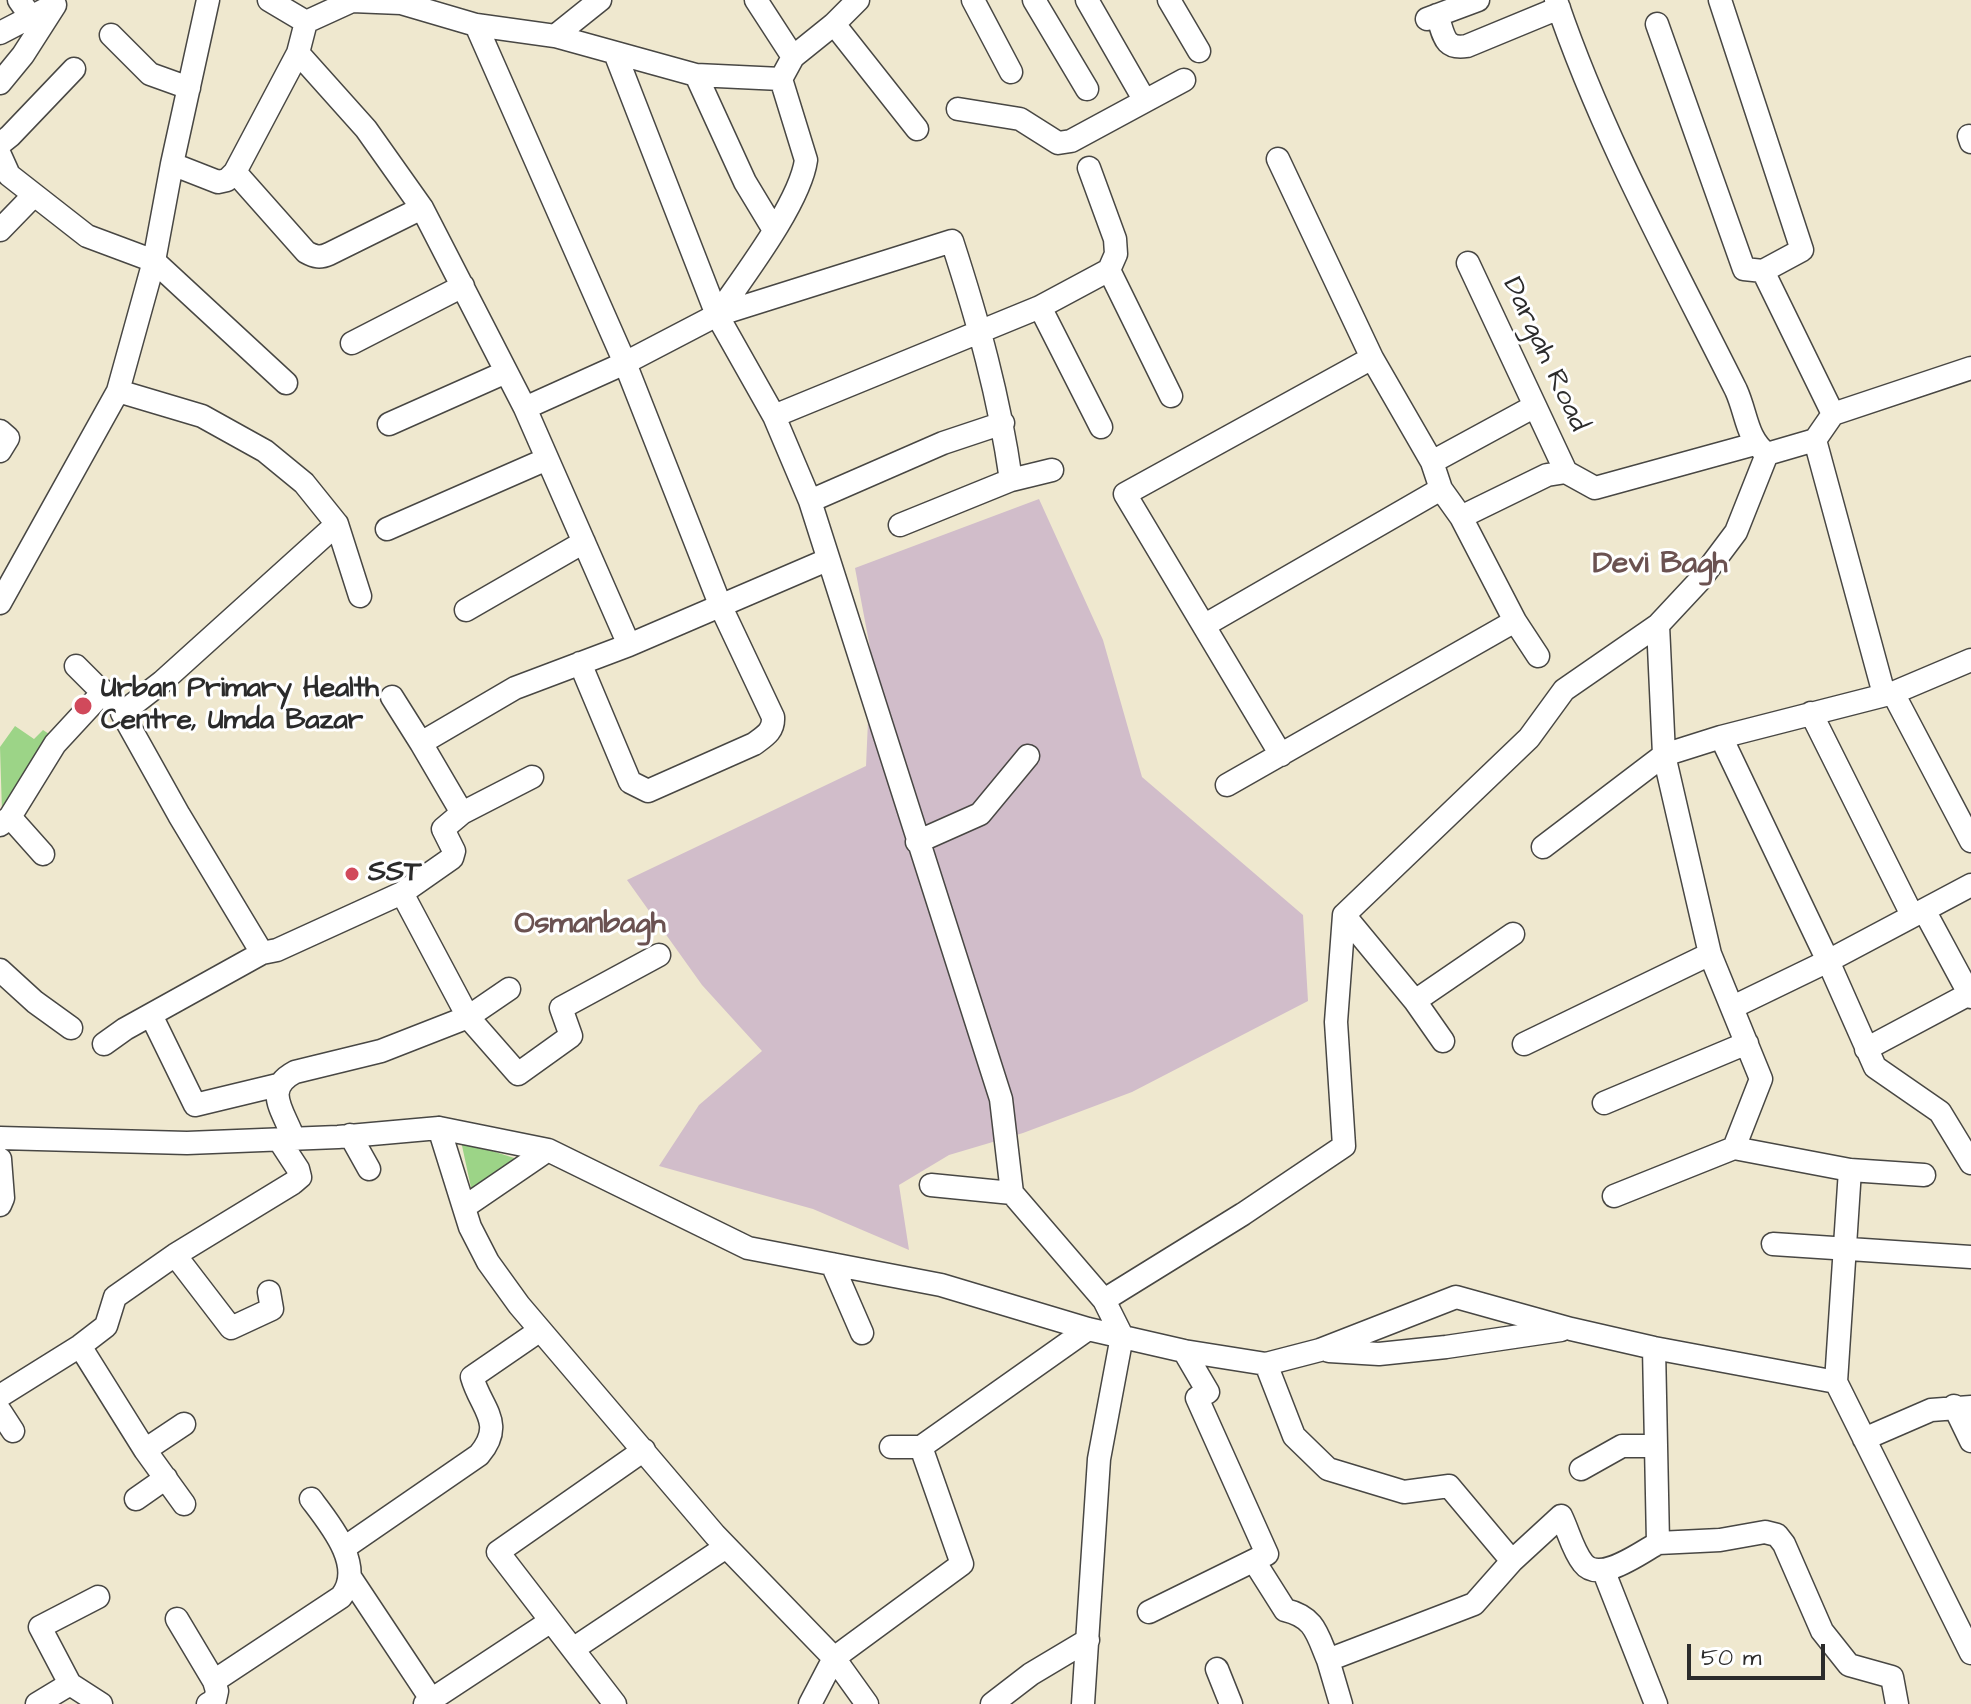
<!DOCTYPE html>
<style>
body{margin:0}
#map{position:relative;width:1971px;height:1704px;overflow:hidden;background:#efe8cf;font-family:"Architects Daughter",sans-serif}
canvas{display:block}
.scale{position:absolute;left:1687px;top:1644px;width:138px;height:36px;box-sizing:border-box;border:4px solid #2b2b2b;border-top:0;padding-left:10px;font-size:24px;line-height:28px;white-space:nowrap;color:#2b2b2b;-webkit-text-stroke:6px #fff;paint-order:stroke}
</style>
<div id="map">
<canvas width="1971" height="1704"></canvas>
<div class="scale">50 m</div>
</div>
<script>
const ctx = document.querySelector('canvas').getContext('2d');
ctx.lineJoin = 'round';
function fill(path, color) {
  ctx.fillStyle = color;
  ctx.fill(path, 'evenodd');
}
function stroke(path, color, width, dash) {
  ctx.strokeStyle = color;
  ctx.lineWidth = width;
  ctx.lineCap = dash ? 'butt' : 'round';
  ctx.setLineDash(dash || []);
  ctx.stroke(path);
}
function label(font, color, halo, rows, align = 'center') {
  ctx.font = font + ' "Architects Daughter",sans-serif';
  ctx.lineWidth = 6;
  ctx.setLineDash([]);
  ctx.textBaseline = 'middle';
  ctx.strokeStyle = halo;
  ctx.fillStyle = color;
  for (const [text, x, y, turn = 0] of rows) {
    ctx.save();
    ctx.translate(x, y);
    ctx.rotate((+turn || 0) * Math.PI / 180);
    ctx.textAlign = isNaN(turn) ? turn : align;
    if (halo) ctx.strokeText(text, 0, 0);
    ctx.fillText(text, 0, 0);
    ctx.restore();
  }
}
fill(new Path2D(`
 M1039,499l64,141 39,137 161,138 5,86 -176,91 -109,41 -74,22 -50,30 10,65 -96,-41 -154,-43 40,-61 63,-54 -60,-66 -75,-105 239,-114 5,-113 -16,-85z`), '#d1bdca');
fill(new Path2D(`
 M15,726l19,13 9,-9 12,8 -53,74 -2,-65z
 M461,1141l75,24 -61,41z`), '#9cd487');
const minor = new Path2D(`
 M19,0l12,17
 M269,0l37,22
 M756,0l37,57
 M973,0l38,72
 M1034,0l53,89
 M1087,0l58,101 39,-21
 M1169,0l30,51
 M1556,0c46,136 116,262 180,390 11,24 10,48 31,64
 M1720,0l82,250 -39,21
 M1437,15c7,19 6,35 30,31l92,-38
 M1427,19l51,-19
 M834,24l83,105
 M1657,24l87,245 19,2 70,143
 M476,25l149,338 96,244 52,110c1,14 -8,19 -19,27l-106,47 -18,-9 -50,-119
 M0,33l52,-27
 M111,35l39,39 39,14
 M555,36l45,-36
 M298,53l68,76 56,79 103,200 104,237
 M615,53l102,262 57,101 36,85 191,598 11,94 92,107 18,36 -23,123 -16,245
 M696,75l49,107 29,48
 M0,83l23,-28 32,-50
 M958,109l62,10 38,24 13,-2 74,-40
 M1969,136l2,6
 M0,144l10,-8 64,-67
 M0,155l9,20 78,61 67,25 132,122
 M1278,159l94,199 60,104 9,27 20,28 54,104 23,35
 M172,164l46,18 9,-2 8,-8 63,-119 8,-31 46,-21 49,2 75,22 79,11 141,39 85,4 12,-22 41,-33 24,-24
 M235,172l71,80c9,5 14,6 23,2l93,-46
 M0,230l34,-35
 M1468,263l98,209
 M1109,270l62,126
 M1040,307l61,120
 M717,315c26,-38 83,-112 89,-155l-25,-81
 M352,343l111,-57
 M118,391l84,25 63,35 39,32 33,41 23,72
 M525,408l100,-45 92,-48 235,-74c26,80 47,155 59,239
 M774,416l266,-109 69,-37 7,-16 -1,-15 -26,-71
 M389,424l117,-52
 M0,431l8,7 -8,13
 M1815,440l69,254
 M1432,462l103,-56
 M810,501l133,-58 60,-20
 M1461,517l86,-42 19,-3 29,16 160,-44
 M337,524l-175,158 -40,31 57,102 83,138 15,-3 125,-57 66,124 41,-28
 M900,525l111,-45 41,-10
 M387,529l160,-70
 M0,603l118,-212 36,-130 18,-97 36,-164
 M466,610l118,-68
 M1205,625l236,-136
 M76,666l37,37
 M1893,693l78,148
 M392,697l29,46
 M1811,713l101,202
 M1721,737l107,224 47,106 65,45 31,51
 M1281,755l-156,-261 247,-136
 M1227,785l288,-164
 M462,813l70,-36
 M10,817l33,37
 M0,825l10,-8 45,-73 49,-53
 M917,842l63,-28 48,-58
 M1543,847l121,-92 57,-18 172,-44 78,-33
 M402,893l50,-35 2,-7 -11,-22 19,-16 -41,-70 94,-55 114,-43 198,-85
 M1924,910l47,87
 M1344,915l71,86 28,40
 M0,970l35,32 36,26
 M1415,1001l98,-67
 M1733,1007l95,-46 143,-76
 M151,1015l44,90 83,-20
 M104,1044l21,-15 137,-76
 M1524,1044l186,-90
 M1866,1049l105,-56
 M1604,1103l143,-60
 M439,1128l31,99 18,35 31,43 196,230 119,123 33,46
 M350,1135l19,34
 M293,1137c-10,-27 -30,-48 2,-65l86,-21 87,-34 50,57 53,-38 -10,-28 98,-53
 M0,1138l187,5 151,-6 101,-9 109,22 200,98 193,37 147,44 96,22 82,13 54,-14 136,-53 115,32 83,19 182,34 135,271
 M1734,1148l116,22 74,5
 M0,1159l3,39 -3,7
 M931,1185l81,8
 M1614,1196l120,-48 27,-69 -51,-125 -46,-199 -6,-130
 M466,1206l82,-56
 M1773,1244l198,13
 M175,1255l56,73 41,-19 -3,-17
 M832,1264l30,69
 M1104,1300l139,-86 101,-68 -8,-124 8,-107 185,-177 35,-48 94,-65 42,-45 36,-48 31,-78 48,-14 18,-26 138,-46
 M80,1346l65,104 39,54
 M1654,1348l4,195 62,-3 45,-8 12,3 7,9 38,87 27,34 43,12 5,27
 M1329,1351l50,3 67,-7 115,-17
 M1266,1364l28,72 34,33 76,23 45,-6 63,75 -38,43 -146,56 13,44
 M1836,1382l14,-212
 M0,1396l80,-50 26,-20 9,-29 60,-42 118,-72 7,-6 -2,-8 -19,-29
 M1954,1406l17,35
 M0,1411l13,20
 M1864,1439l67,-29 40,-3
 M891,1447h30
 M145,1450l39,-26
 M1581,1469l41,-23h33
 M136,1499l30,-21
 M344,1548l135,-93c27,-32 2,-46 -7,-78l67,-46
 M1254,1561l31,49c30,7 32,24 43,50
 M1512,1561l49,-45c7,14 12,35 22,47 16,21 57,-10 75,-20
 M1604,1572l52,132
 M350,1577l81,122
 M1149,1612l118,-58 -70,-156 11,-6 -24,-41
 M177,1619l37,62 127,-84c25,-30 -11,-73 -30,-98
 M573,1649l153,-102
 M1217,1669l14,35
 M70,1684l-30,-57 58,-30
 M37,1704l33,-20 31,20
 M208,1704l7,-4 2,-9 -3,-10
 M425,1704l126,-83
 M615,1704l-117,-152 146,-102
 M810,1704l24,-46 128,-94 -41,-117 167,-118
 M992,1704l39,-30 57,-34`);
stroke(minor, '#484744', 25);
stroke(minor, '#fff', 22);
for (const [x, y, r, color] of [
 [83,706,10,"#d1495b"],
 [352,874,8,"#d1495b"]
]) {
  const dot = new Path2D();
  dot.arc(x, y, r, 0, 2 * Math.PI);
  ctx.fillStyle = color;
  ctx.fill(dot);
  stroke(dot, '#fff', 3);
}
label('28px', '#2b2b2b', '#fff', [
 ["Dargah Road",1544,355,65]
]);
label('bold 28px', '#2b2b2b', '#fff', [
 ["Urban Primary Health",101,690],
 ["Centre, Umda Bazar",101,722],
 ["SST",368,874]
], 'left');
label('bold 30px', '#6b5251', '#fff', [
 ["Devi Bagh",1660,566],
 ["Osmanbagh",590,926]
]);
</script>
